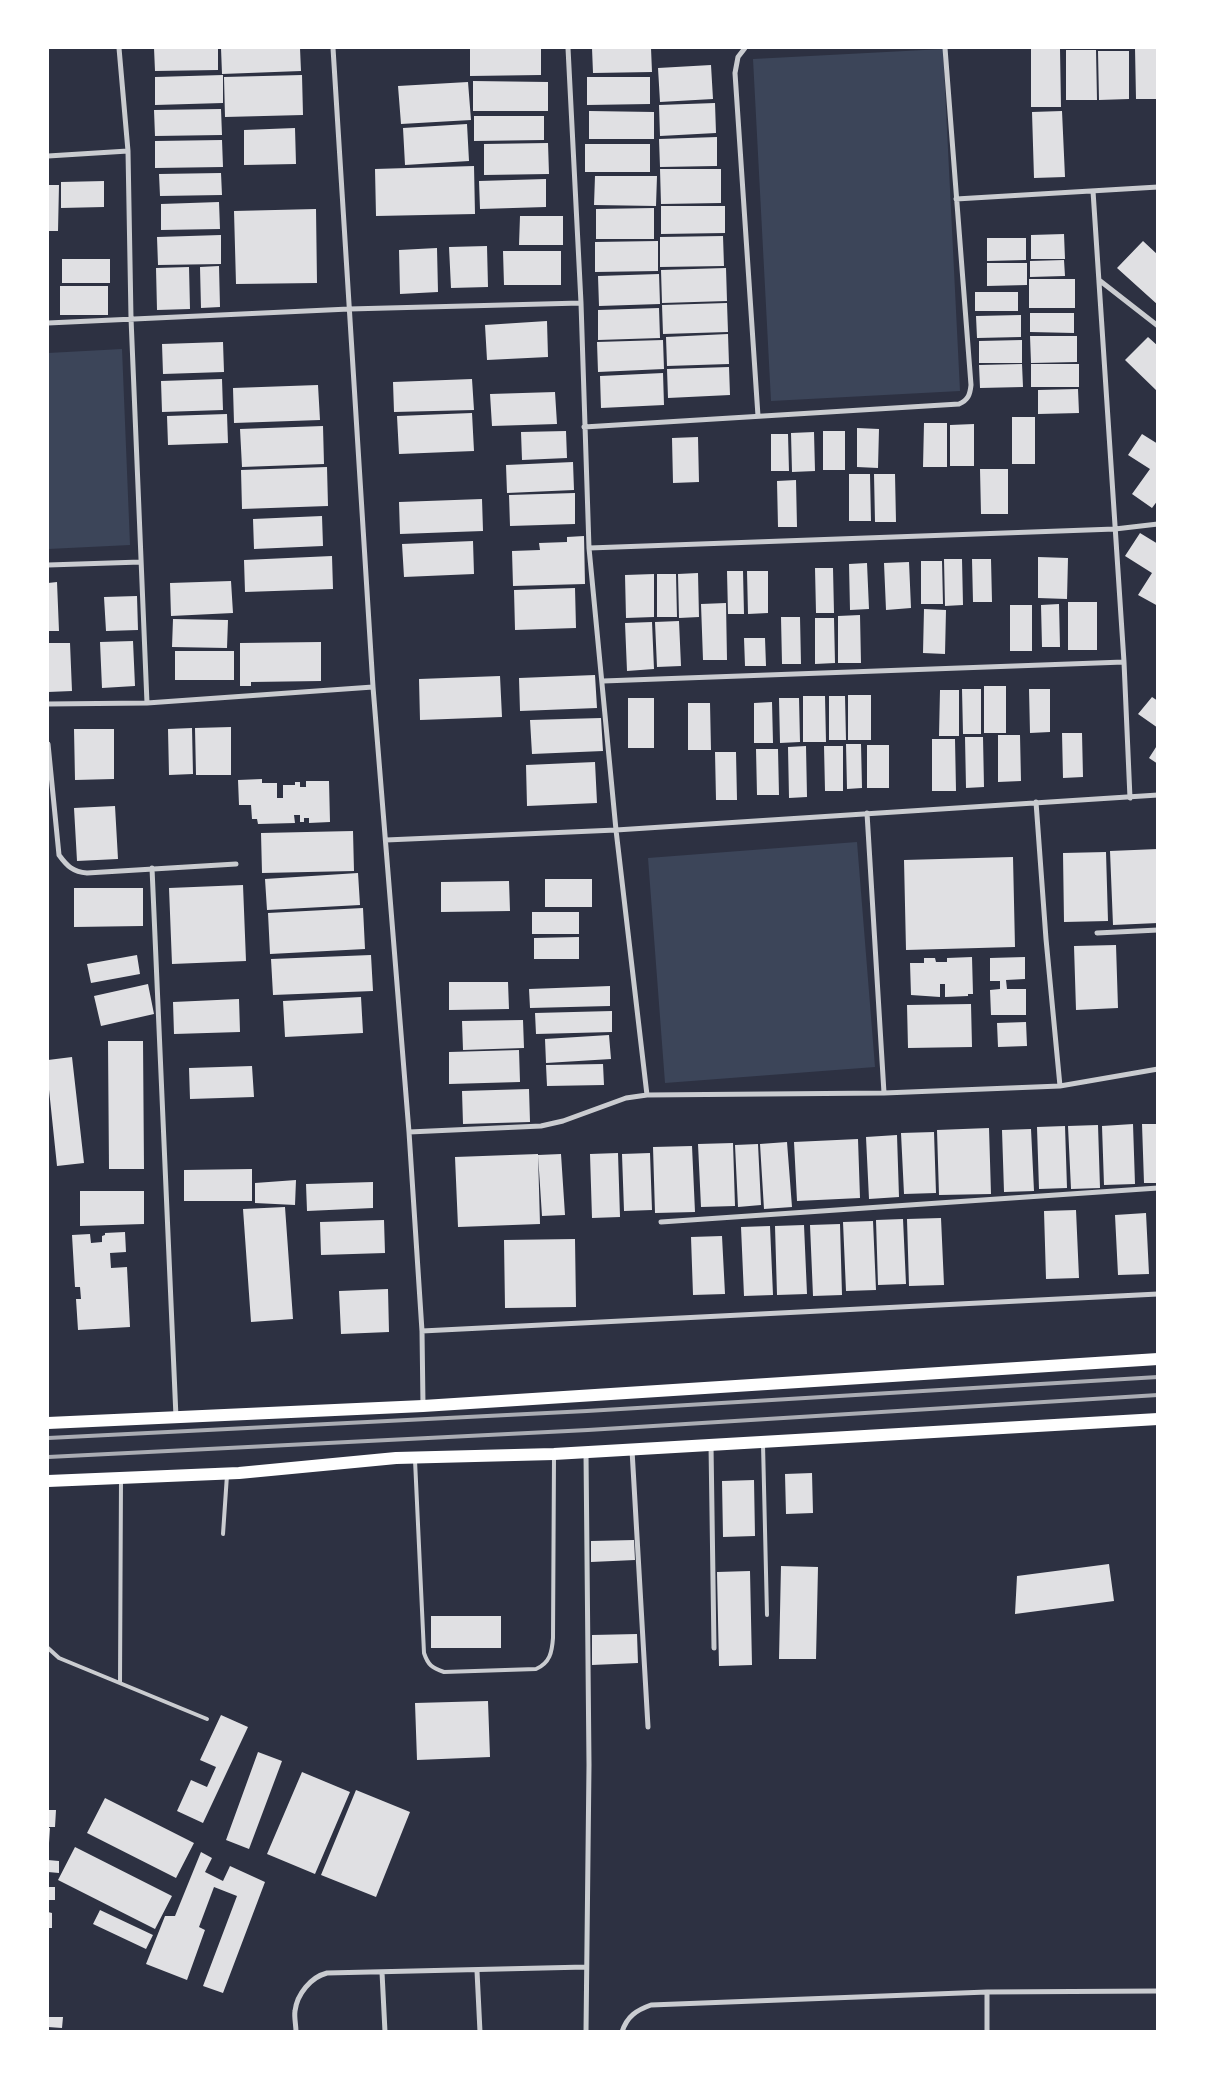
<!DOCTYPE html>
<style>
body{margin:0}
#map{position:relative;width:1205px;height:2079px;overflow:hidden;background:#2d3142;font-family:"Public Sans",sans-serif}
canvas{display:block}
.frame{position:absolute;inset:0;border:49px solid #fff;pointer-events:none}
</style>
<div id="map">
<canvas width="1205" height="2079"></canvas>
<div class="frame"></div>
</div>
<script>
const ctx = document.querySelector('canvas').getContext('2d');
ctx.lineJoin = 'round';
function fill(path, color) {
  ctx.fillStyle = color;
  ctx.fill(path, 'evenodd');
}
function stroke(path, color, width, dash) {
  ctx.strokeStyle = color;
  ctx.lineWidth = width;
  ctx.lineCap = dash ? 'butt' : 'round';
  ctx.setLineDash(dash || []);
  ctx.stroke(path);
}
fill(new Path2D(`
 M943,49l17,342 -189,10 -18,-342z
 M122,349l8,196 -82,4v-196z
 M857,842l18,225 -210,16 -17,-225z`), '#3c4559');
fill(new Path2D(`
 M154,48h64v22l-63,1z
 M221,48h79l1,23 -79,3z
 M470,48h71v27l-71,1z
 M592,48h59l1,24 -59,1z
 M1135,48h23v51h-22z
 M1031,49h29l1,58h-30z
 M1066,50h30l1,50h-31z
 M1098,51h31v48l-30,1z
 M711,65l2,34 -53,3 -2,-34z
 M223,75v28l-68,2v-28z
 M302,75l1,40 -78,2 -1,-40z
 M587,77h63v27l-63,1z
 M473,81l75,1v29h-75z
 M468,82l3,38 -70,4 -3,-38z
 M715,103l1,30 -56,3 -1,-31z
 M221,109l1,26 -67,1 -1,-26z
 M589,111l65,1v27h-65z
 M1062,111l3,66 -31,1 -2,-66z
 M474,116h70v24l-70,1z
 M467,124l2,37 -64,4 -2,-37z
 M295,128l1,36 -52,1v-35z
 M717,137v29l-57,1 -1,-28z
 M222,140l1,27 -68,1v-27z
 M548,143l1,31 -65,1v-31z
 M585,144h65v28h-65z
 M474,166l1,48 -99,2 -1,-47z
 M660,169h61v34l-60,1z
 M221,173l1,22 -62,1 -1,-22z
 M595,176h62l-1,30 -62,-1z
 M546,179v28l-66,2 -1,-28z
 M104,181v26l-43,1v-26z
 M48,185h11l-1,46h-10z
 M219,202l1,27 -59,1v-26z
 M661,206h64v27l-64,1z
 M654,208v31h-58v-30z
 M316,209l1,74 -81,1 -2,-73z
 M520,216h43v29h-44z
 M1064,234l1,25h-34v-24z
 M221,235v29l-63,1 -1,-28z
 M723,236l1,30 -64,1v-30z
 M987,238h39v22l-39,1z
 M658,241v30l-63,1v-30z
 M1143,241l15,14v50l-41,-37z
 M487,246l1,41 -37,1 -2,-41z
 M437,248l1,44 -38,2 -1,-44z
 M503,251h58v34h-57z
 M62,259h48v24h-48z
 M1064,260l1,16 -35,1v-16z
 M987,263h40v22l-40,1z
 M219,266l1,41 -19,1 -1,-41z
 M189,267l1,42 -33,1 -1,-42z
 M726,268l1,33 -65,2 -1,-33z
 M659,274l1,30 -61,2 -1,-30z
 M1029,279h46v29h-46z
 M60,286h48v29h-48z
 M975,292h43v19h-43z
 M727,303l1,29 -65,2 -1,-29z
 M659,308l1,30 -62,2v-30z
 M1030,313h44v20l-44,-1z
 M1021,315v22l-44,1 -1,-22z
 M547,321l1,36 -61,3 -2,-35z
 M728,334l1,30 -62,2 -1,-29z
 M1030,336h47v26l-46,1z
 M1148,337l10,9v46l-33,-32z
 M663,340l1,29 -66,3 -1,-30z
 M1022,340v23h-43v-22z
 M223,342l1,30 -61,2 -1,-30z
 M1022,364l1,23 -43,1 -1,-23z
 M1031,364h48v23h-48z
 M729,367l1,28 -62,3 -1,-29z
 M663,373l1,32 -63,3 -1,-32z
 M222,379l1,31 -61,2 -1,-31z
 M472,379l2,31 -80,2 -1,-30z
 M318,385l2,35 -86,3 -1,-35z
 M1078,389l1,24 -41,1v-24z
 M555,392l2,32 -65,2 -2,-32z
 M472,413l2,38 -75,3 -2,-38z
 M227,414l1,29 -60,2 -1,-29z
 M1012,417h23v47h-23z
 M924,423h23v44h-24z
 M974,424v42h-24v-41z
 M323,426l1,38 -82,3 -2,-38z
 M857,428l22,1 -1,39 -21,-1z
 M566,431l1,27 -45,2 -1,-28z
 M823,431h22v39h-22z
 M814,432l1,39 -23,1 -1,-39z
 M771,434h17l1,37h-18z
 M1142,434l16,10v56l-6,8 -20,-14 18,-25 -22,-14z
 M698,437l1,45 -26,1 -1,-45z
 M573,462l1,28 -67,3 -1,-28z
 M327,467l1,39 -86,3 -1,-39z
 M980,469h28v45h-27z
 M849,474h21l1,47h-22z
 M874,474h21l1,48h-21z
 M796,480l1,47h-19l-1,-46z
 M575,493v31l-65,2 -1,-31z
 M482,499l1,32 -83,3 -1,-32z
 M322,516l1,30 -69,3 -1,-30z
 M1140,533l18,11v62l-20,-11 14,-22 -27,-17z
 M584,536l1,48 -72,2 -1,-35 28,-1 -1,-7 28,-1v-5z
 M473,541l1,33 -70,3 -2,-33z
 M332,556l1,33 -88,3 -1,-32z
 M1038,557l30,1 -1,41 -29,-1z
 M944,559h18l1,46 -18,1z
 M972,559h19l1,43h-19z
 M921,561h21l1,43h-22z
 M909,562l2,46 -25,2 -2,-47z
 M867,563l2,46 -19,1 -1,-46z
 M815,568h18l1,45h-18z
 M727,571h16l1,43h-16z
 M747,571h21v42l-20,1z
 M698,573l1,44 -20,1 -1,-44z
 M654,574v43l-28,1 -1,-43z
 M657,574h19l1,43h-20z
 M231,581l2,32 -62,3 -1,-33z
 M57,582l2,49h-11v-48z
 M575,588l1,40 -61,2 -1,-40z
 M137,596l1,34 -32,1 -2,-34z
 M1068,602h29v48h-29z
 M726,603l1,57h-24l-2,-56z
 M1059,604l1,43h-18l-1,-42z
 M1010,605h22v46h-22z
 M924,609l22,1 -1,44 -22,-1z
 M860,615l1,48h-23v-47z
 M781,617h19l1,47h-19z
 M815,618h19l1,45 -20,1z
 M173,619l55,1 -1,28 -55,-1z
 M679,621l2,45 -24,1 -2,-45z
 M652,622l2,47 -27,2 -2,-48z
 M744,638h21l1,28h-21z
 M133,641l2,45 -33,2 -2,-46z
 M321,642v39l-70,1v4h-11v-43z
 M48,643h22l2,48 -24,1z
 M175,651h59v29h-59z
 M595,675l2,33 -77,3 -1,-33z
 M500,676l2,41 -82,3 -1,-41z
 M984,686h22v47h-22z
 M962,689h19v45h-18z
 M1029,689h21v43l-20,1z
 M940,690h19v46h-20z
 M848,695h23v45h-23z
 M803,696h22l1,46h-23z
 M829,696h16l1,44h-17z
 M1152,697l6,4v27l-20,-14z
 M628,698h26v50h-26z
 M779,698h20l1,44 -20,1z
 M772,702l1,41h-19v-40z
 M688,703h22l1,47h-23z
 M601,718l2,33 -71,3 -2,-34z
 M231,727v48h-35l-1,-47z
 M192,728l1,46 -24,1 -1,-46z
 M74,729h40v50l-39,1z
 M1062,733h20l1,44 -20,1z
 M998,735h22l1,46 -23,1z
 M965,737h18l1,50 -18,1z
 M932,739h23l1,52h-24z
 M846,744h15l1,44 -15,1z
 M1158,744v20l-9,-6z
 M867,745h22v43h-22z
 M806,746l1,51 -18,1 -1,-51z
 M824,746h19v45h-18z
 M756,749h22l1,46h-22z
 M715,752h21l1,48h-21z
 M595,762l2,41 -70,3 -1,-41z
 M262,779v4h15v15h6v-13h12v-3h5v5h6v-6h23l1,41 -21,1v-5h-5v4h-4v-7h-6l1,8 -37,1 -1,-5h-5l-1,-14h-12l-1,-25z
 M115,806l3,53 -41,2 -3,-53z
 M353,831l1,40 -92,2 -1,-40z
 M1158,849v74l-45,2 -3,-74z
 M1106,852l2,69 -44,1 -1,-69z
 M1013,857l2,90 -109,3 -2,-90z
 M358,873l2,32 -93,5 -2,-31z
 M545,879h47v28h-47z
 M509,881l1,30 -69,1v-30z
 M243,885l3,76 -74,3 -3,-76z
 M74,888h69v38l-69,1z
 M363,908l2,41 -95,5 -2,-41z
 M532,912h47v22h-47z
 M579,937v22h-45v-21z
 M1116,945l2,63 -42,2 -2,-64z
 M137,955l3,19 -49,9 -4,-19z
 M371,955l2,36 -100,4 -2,-36z
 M972,957l1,37h-5v2l-23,1v-13h-5v13l-29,-2 -1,-32h14v-5h11l1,4h11v-4z
 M1025,957v22l-19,1 1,9h19v26h-35l-1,-25 10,-1v-8h-10v-23z
 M449,982h59l1,27 -60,1z
 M148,984l6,30 -53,12 -7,-30z
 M610,986v20l-80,2 -1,-19z
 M361,997l2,36 -78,4 -2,-36z
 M239,999l1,33 -66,2 -1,-32z
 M971,1004l1,43 -64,1 -1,-43z
 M612,1011v21l-76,2 -1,-21z
 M523,1020l1,28 -61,2 -1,-29z
 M1026,1022l1,24 -29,1 -1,-24z
 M609,1035l2,24 -65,4 -1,-24z
 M108,1041h35l1,128h-35z
 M519,1050l1,32 -71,2v-32z
 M72,1057l12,106 -27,3 -9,-86v-20z
 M603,1064l1,21 -57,1 -1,-21z
 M252,1066l2,31 -64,2 -1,-31z
 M529,1089l1,33 -67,2 -1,-33z
 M1133,1124l2,60 -31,1 -2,-59z
 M1142,1124h16v59h-14z
 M1098,1125l2,63 -29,1 -3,-63z
 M1065,1126l2,62 -28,1 -2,-62z
 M989,1128l2,66 -52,1 -2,-65z
 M1031,1129l3,62 -30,1 -2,-62z
 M934,1132l2,61 -32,1 -3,-61z
 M897,1135l2,62 -30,2 -3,-62z
 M858,1139l2,59 -63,3 -3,-59z
 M787,1142l5,65 -28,2 -4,-65z
 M733,1143l2,63 -34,1 -3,-63z
 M758,1144l3,61 -23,2 -3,-62z
 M692,1146l3,66 -40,1 -2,-66z
 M618,1153l2,64 -28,1 -2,-64z
 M650,1153l2,57 -28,1 -2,-57z
 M538,1154l2,70 -82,3 -3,-70z
 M561,1154l4,61 -23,1 -4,-61z
 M252,1169v32h-68v-31z
 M296,1180l-1,25 -40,-2v-20z
 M373,1182v26l-66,3 -1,-27z
 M80,1191h64v33l-64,2z
 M285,1207l8,112 -42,3 -8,-113z
 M1076,1210l3,68 -33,1 -2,-68z
 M1146,1213l3,61 -31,1 -3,-60z
 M941,1218l3,67 -35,1 -2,-67z
 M903,1219l3,65 -28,1 -2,-65z
 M384,1220l1,33 -64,2 -1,-33z
 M873,1221l3,69 -30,1 -3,-69z
 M840,1224l2,71 -29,1 -3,-71z
 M804,1225l3,69 -30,1 -2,-69z
 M770,1226l3,69 -29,1 -3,-69z
 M125,1232l1,20 -16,1 1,15 16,-1 3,60 -52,3 -2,-31h5l-1,-12h-5l-3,-52 18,-1 1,9 11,-1v-6l3,-1v-2z
 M722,1236l3,58 -32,1 -2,-58z
 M575,1239l1,68 -71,1 -1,-68z
 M388,1289l1,43 -48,2 -2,-43z
 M812,1473l1,40 -27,1 -1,-40z
 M754,1480l1,56 -32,1 -1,-56z
 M634,1540l1,20 -44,2v-21z
 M1109,1564l5,37 -99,13 2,-38z
 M781,1566l37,1 -2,92h-37z
 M750,1571l2,94 -33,1 -2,-94z
 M431,1616h70v32h-70z
 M637,1634l1,29 -46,2v-30z
 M488,1701l2,56 -73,3 -2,-57z
 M221,1715l27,12 -45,96 -26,-12 14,-31 16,7 9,-20 -16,-7z
 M258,1752l24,9 -33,88 -23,-9z
 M302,1772l48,20 -35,82 -48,-20z
 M356,1790l54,22 -34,85 -55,-22z
 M105,1798l89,45 -18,35 -89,-45z
 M48,1810h8l-1,17h-7z
 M48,1828h2l-1,15h-1z
 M75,1847l97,49 -17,33 -97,-49z
 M201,1852l11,6 -7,14 18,9 7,-15 35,16 -42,111 -20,-7 34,-90 -23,-9 -15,40 6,3 -18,50 -41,-16 19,-48h10z
 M48,1860l11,1v12l-11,-1z
 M48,1887h7v13h-7z
 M100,1910l53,25 -7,14 -53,-25z
 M48,1912l4,1v15h-4z
 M48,2017h15l-1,11 -14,-1z`), '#e0e0e3');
stroke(new Path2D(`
 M763,1444l4,171
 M415,1460l9,193c4,12 8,15 20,19l92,-3c14,-6 16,-17 17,-31l1,-182
 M223,1534l4,-59
 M48,1648l11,10 148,61
 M120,1683l1,-203`), '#caccd0', 4);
stroke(new Path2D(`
 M119,48l9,103 3,167 16,385
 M333,48l40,639 36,445 13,199 1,74
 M568,48l13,255 8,245 27,282 31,265
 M745,48l-7,9 -3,16 23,343
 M48,156l80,-5
 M1093,191l31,471 6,136
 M956,199l202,-12
 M1099,280l59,46
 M48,323l301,-14 232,-6
 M584,427l375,-23c9,-4 11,-9 12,-19l-26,-337
 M589,548l526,-19 43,-5
 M48,565l93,-3
 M603,681l521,-19
 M48,704l99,-1 226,-16
 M48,744l11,111c8,11 14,17 28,18l149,-9
 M1036,802l10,137 14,147
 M867,813l17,280
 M386,840l230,-10 542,-35
 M152,868l24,549
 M1097,933l61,-3
 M409,1132l132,-6 22,-5 63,-23 21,-3 237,-2 176,-7 98,-17
 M661,1222l497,-34
 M422,1331l736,-37
 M711,1445l3,203
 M632,1450l16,277
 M477,1971l3,61
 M382,1972l3,60
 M987,1992v40
 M296,2032c0,-7 -2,-15 -1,-21 2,-17 16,-34 32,-38l259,-6
 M586,2032l3,-267 -3,-312
 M622,2032c5,-16 15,-22 29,-27l336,-13 171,-1`), '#caccd0', 5);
stroke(new Path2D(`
 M48,1423l375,-17 735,-47
 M48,1481l191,-8 157,-15 158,-4 604,-35`), '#fff', 12);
stroke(new Path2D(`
 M48,1438l539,-27 571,-34
 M48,1457l540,-27 570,-35`), '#abadb3', 4);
</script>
